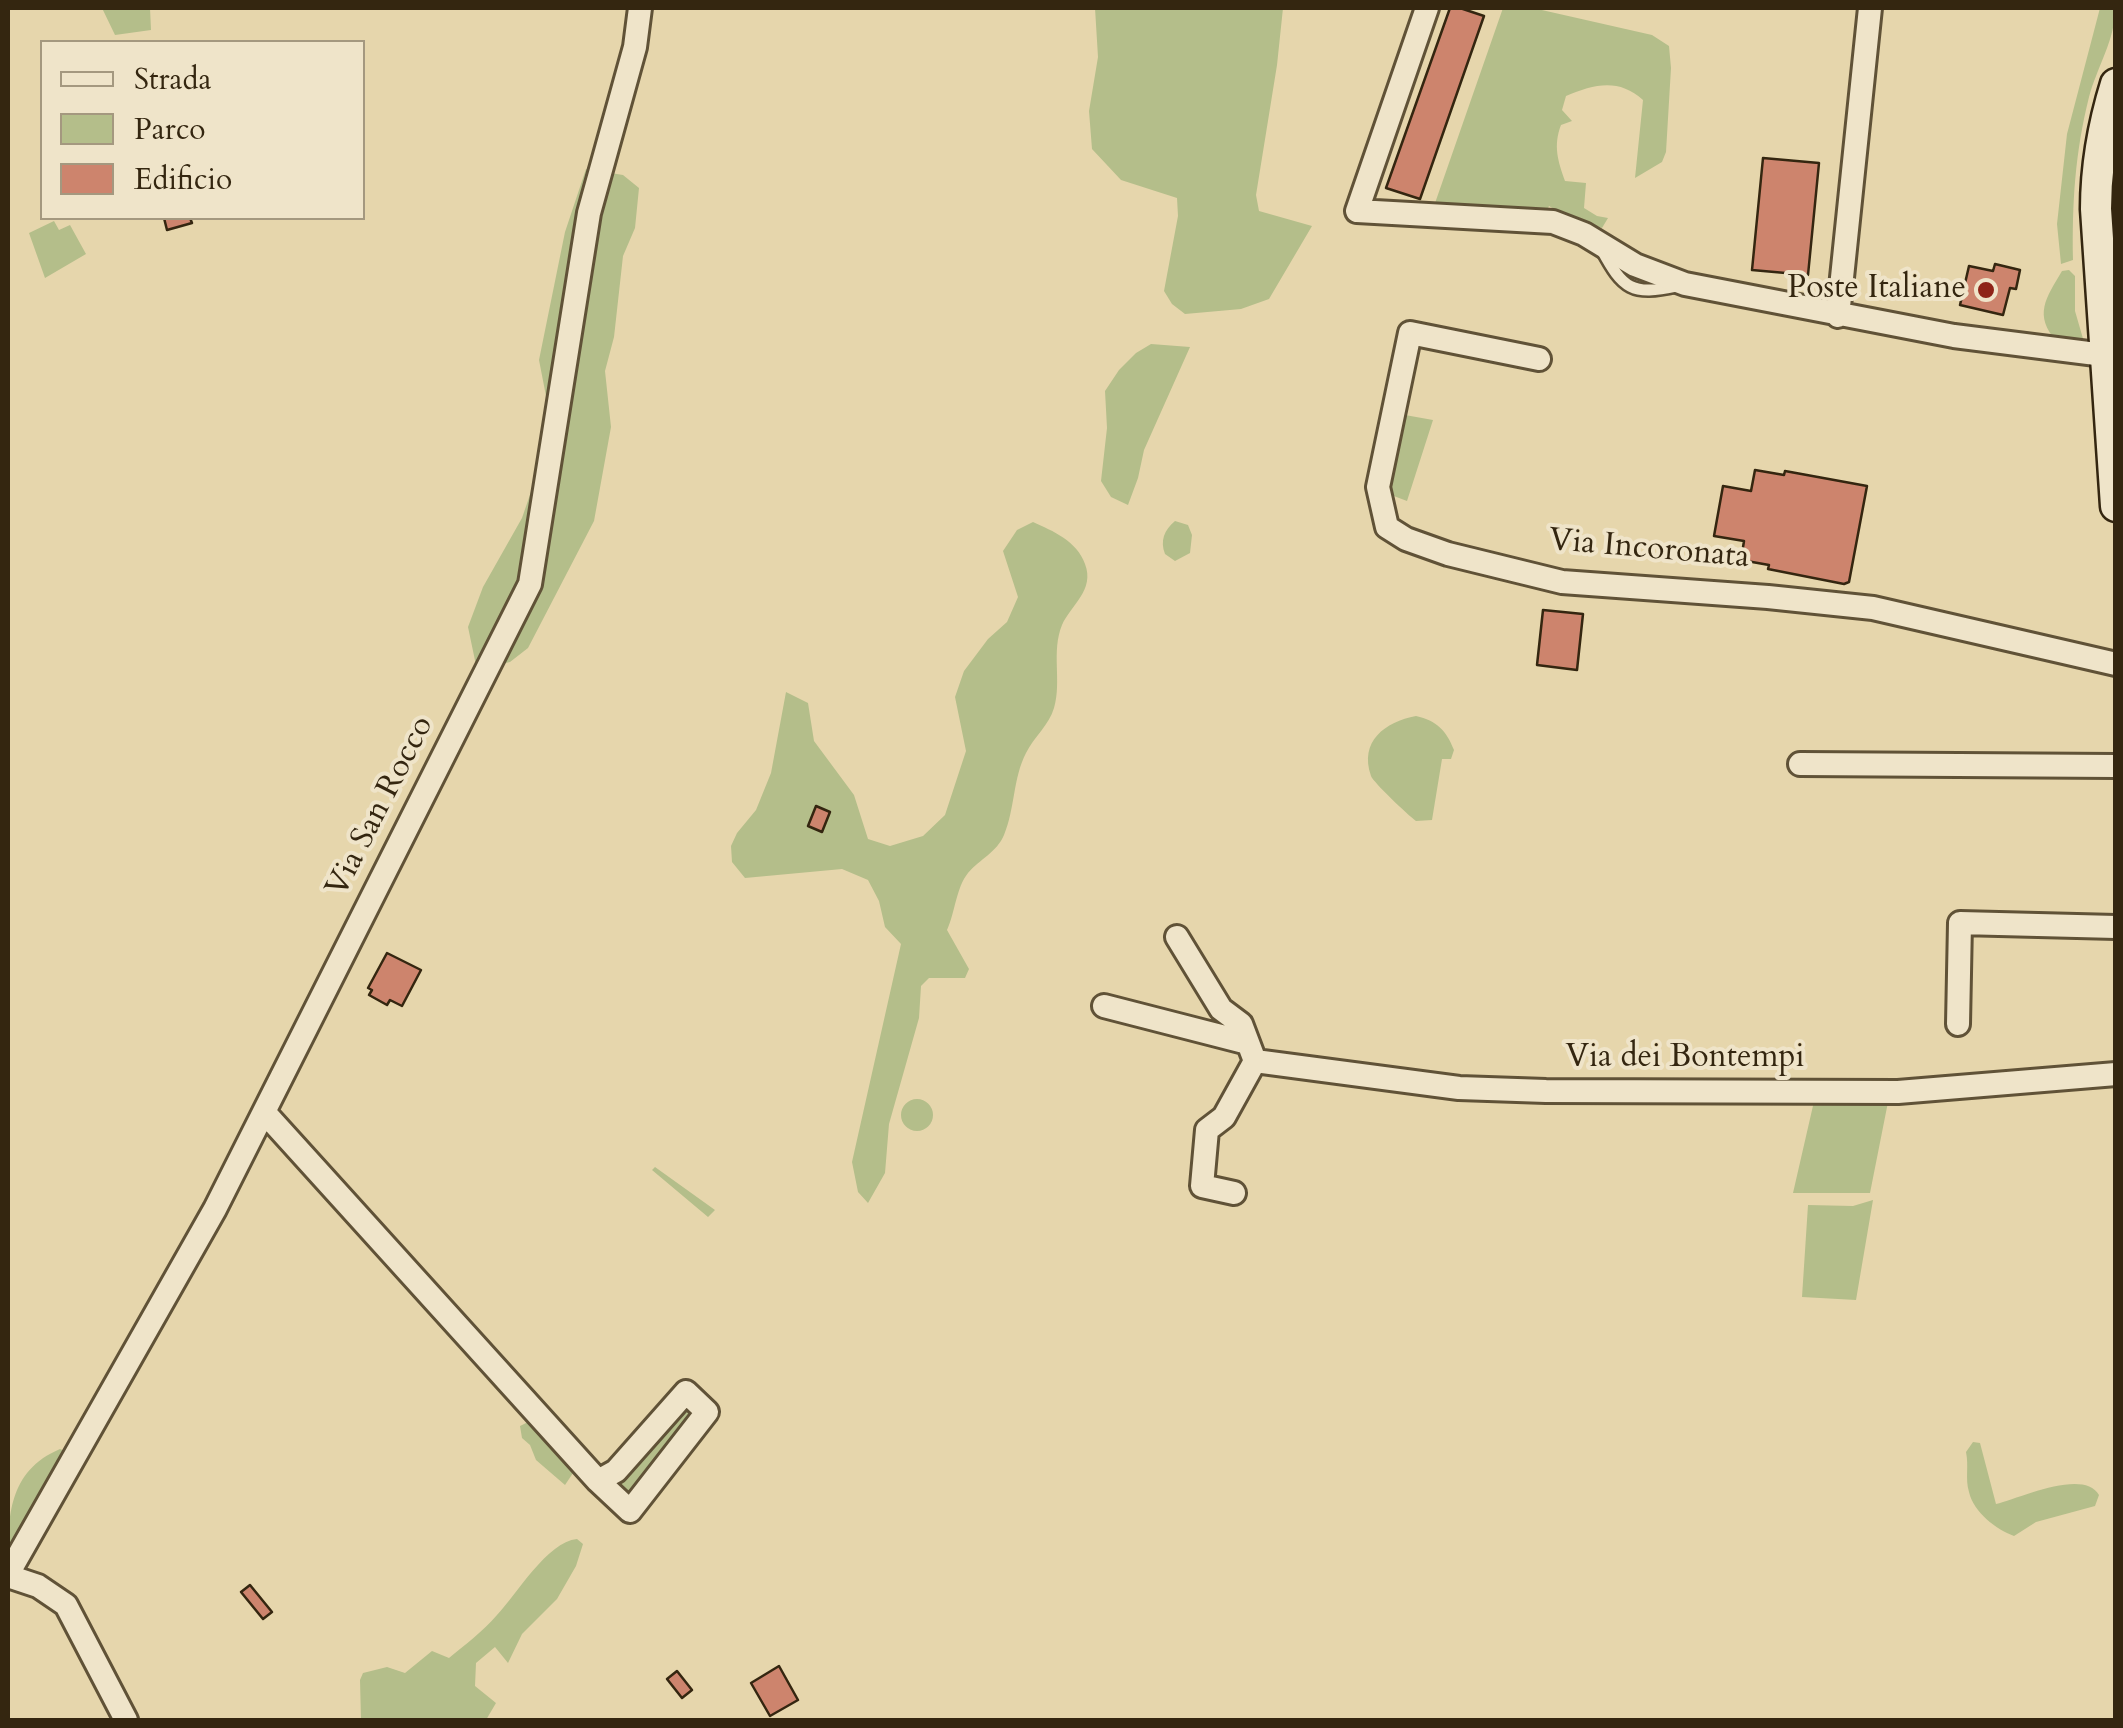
<!DOCTYPE html>
<style>
body{margin:0}
#map{position:relative;width:2123px;height:1728px;overflow:hidden;background:#e6d6ac;font-family:Cardo,serif}
canvas{display:block}
.frame{position:absolute;inset:0;border:10px solid #342610;pointer-events:none}
.legend{position:absolute;left:40px;top:40px;width:325px;height:180px;box-sizing:border-box;background:#efe4c9;border:2px solid #a4987f;margin:0;padding:12px 18px;list-style:none;font-size:30px;color:#342610}
.legend li{display:flex;align-items:center;gap:20px;height:50px}
.legend b{width:50px;border:2px solid #a4987f}
</style>
<div id="map">
<canvas width="2123" height="1728"></canvas>
<div class="frame"></div>
<ul class="legend">
<li><b style="height:12px;background:#efe4c9"></b>Strada</li>
<li><b style="height:28px;background:#b4be8a"></b>Parco</li>
<li><b style="height:28px;background:#cd846d"></b>Edificio</li>
</ul>
</div>
<script>
const ctx = document.querySelector('canvas').getContext('2d');
ctx.lineJoin = 'round';
function fill(path, color) {
  ctx.fillStyle = color;
  ctx.fill(path, 'evenodd');
}
function stroke(path, color, width, dash) {
  ctx.strokeStyle = color;
  ctx.lineWidth = width;
  ctx.lineCap = dash ? 'butt' : 'round';
  ctx.setLineDash(dash || []);
  ctx.stroke(path);
}
function label(font, color, halo, rows, align = 'center') {
  ctx.font = font + ' Cardo,serif';
  ctx.lineWidth = 8;
  ctx.setLineDash([]);
  ctx.textBaseline = 'middle';
  ctx.strokeStyle = halo;
  ctx.fillStyle = color;
  for (const [text, x, y, turn = 0] of rows) {
    ctx.save();
    ctx.translate(x, y);
    ctx.rotate((+turn || 0) * Math.PI / 180);
    ctx.textAlign = isNaN(turn) ? turn : align;
    if (halo) ctx.strokeText(text, 0, 0);
    ctx.fillText(text, 0, 0);
    ctx.restore();
  }
}
fill(new Path2D(`
 M102,8h48l1,22 -36,5z
 M1095,8h188l-6,57 -21,130 3,16 53,15 -43,73 -28,10 -56,5 -13,-10 -8,-13 14,-75 -1,-18 -56,-18 -29,-31 -3,-38 9,-54z
 M1503,8h30l119,27 17,11 2,22 -5,84 -4,10 -27,16 8,-78c-24,-22 -49,-16 -77,-4l-4,14 10,11 -11,4c-8,21 -3,36 4,56l21,2 -2,25 13,8 11,2 -6,10 -38,-13 -15,-9 -2,5 -113,-5z
 M2100,8h15c1,30 -18,59 -26,89 -14,56 -17,106 -16,163l-12,4 -4,-40 10,-90z
 M586,169l37,6 16,13 -4,40 -12,28 -9,81 -9,34 6,56 -17,94 -66,127 -18,14 -33,8 -9,-43 15,-40 39,-69 22,-64 2,-58 -7,-36 26,-128z
 M54,221l5,9 11,-5 16,29 -41,24 -16,-45z
 M2069,270l6,6v35l9,31h-27c-24,-27 -11,-44 5,-71z
 M1151,344l39,3 -46,103 -6,28 -10,27 -17,-8 -10,-16 6,-53 -2,-37 14,-21 17,-17z
 M1405,415l28,5 -26,81 -21,-8z
 M1175,521l13,4 4,10 -2,18 -15,8 -10,-7c-5,-13 -1,-24 10,-33z
 M1033,522c20,9 44,19 52,42 10,26 -14,41 -23,61 -11,27 0,56 -8,83 -5,17 -20,29 -28,45 -13,25 -11,56 -22,82 -7,17 -24,24 -36,38 -12,15 -13,40 -21,57l22,39 -4,9h-36l-8,8 -2,32 -30,106 -4,49 -17,30 -10,-11 -6,-30 49,-218 -16,-17 -6,-26 -11,-21 -26,-11 -97,9 -13,-16 -1,-16 6,-13 19,-23 15,-37 15,-81 22,11 6,38 40,54 14,44 22,7 33,-10 22,-21 21,-64 -11,-54 9,-26 24,-32 19,-17 11,-25 -15,-46 14,-21z
 M1416,716c21,5 30,14 38,34l-3,9h-9l-10,61 -16,1c-8,-6 -43,-39 -45,-45 -12,-35 14,-54 45,-60z
 M1815,1097h74l-19,96h-77z
 M901 1115a16 16 0 1 1 32 0a16 16 0 1 1-32 0Z
 M655,1167l60,43 -7,7 -56,-47z
 M1873,1200l-17,100 -54,-3 6,-92 45,1z
 M686,1406l10,6 -67,83 -11,-12z
 M532,1420l43,50 -10,15 -29,-25 -6,-15 -8,-7 -2,-12z
 M1973,1442l7,1 16,61c24,-6 88,-36 103,-9l-4,11 -59,16 -22,14c-18,-7 -40,-23 -45,-44 -4,-13 0,-26 -3,-40z
 M60,1449l10,4 -62,111c0,-47 0,-93 52,-115z
 M577,1539l6,5 -7,22 -19,33 -35,35 -14,29 -13,-16 -19,16 -1,23 21,17 -10,17h-125l-1,-40 3,-7 24,-6 18,6 27,-22 17,7c16,-13 34,-27 48,-43 20,-21 50,-73 80,-76z`), '#b4be8a');
const building = new Path2D(`
 M1450,8h10l24,8 -64,183 -34,-11z
 M1763,158l56,5 -11,112 -56,-5z
 M164,218h26l2,5 -25,7z
 M1995,264l25,6 -4,19 -6,-1 -7,27 -43,-10 9,-39 24,5z
 M1755,470l29,5 1,-4 82,15 -18,96 -5,2 -76,-15 1,-4 -28,-5 3,-19 -30,-5 9,-50 28,5z
 M1543,610l40,4 -6,56 -40,-5z
 M816,806l14,6 -8,20 -14,-6z
 M387,953l34,17 -19,36 -12,-6 -3,5 -18,-10 3,-5 -4,-2z
 M250,1585l22,27 -9,7 -22,-27z
 M779,1666l19,34 -28,16 -19,-33z
 M677,1671l15,19 -10,8 -15,-19z`);
fill(building, '#cd846d');
stroke(building, '#342610', 2.5);
const service = new Path2D(`
 M1602,250c21,39 30,46 75,36`);
const minor = new Path2D(`
 M1427,8l-70,203 196,11 31,12 51,31 50,19 269,52 150,19 12,-4
 M1838,316l32,-308
 M1539,359l-129,-26 -32,154 9,40 19,12 42,15 114,28 206,15 105,11 243,56
 M1800,764l316,2
 M1177,937l44,72 20,15 14,37 -31,56 -17,13 -5,56 32,7
 M1104,1006l144,37
 M1958,1024l2,-101 156,4
 M1255,1061l204,27 87,3 352,1 218,-18
 M264,1112l334,369 32,30 77,-99 -21,-20 -70,79 -18,10
 M8,1574l207,-365 315,-625 59,-371 46,-166 5,-39
 M8,1576l30,10 28,19 60,115`);
const secondary = new Path2D(`
 M2116,84c-13,42 -20,82 -20,125l20,297`);
stroke(service, '#605237', 16);
stroke(minor, '#605237', 28);
stroke(secondary, '#342610', 35);
stroke(service, '#efe4c9', 11);
stroke(minor, '#efe4c9', 22);
stroke(secondary, '#efe4c9', 30);
for (const [x, y, r, color] of [
 [1986,290,10,"#8f2418"]
]) {
  const dot = new Path2D();
  dot.arc(x, y, r, 0, 2 * Math.PI);
  ctx.fillStyle = color;
  ctx.fill(dot);
  stroke(dot, '#efe4c9', 4);
}
label('32px', '#342610', '#efe4c9', [
 ["Poste Italiane",1966,290]
], 'right');
label('32px', '#342610', '#efe4c9', [
 ["Via Incoronata",1649,550,5],
 ["Via San Rocco",381,807,-63],
 ["Via dei Bontempi",1685,1059]
]);
</script>
